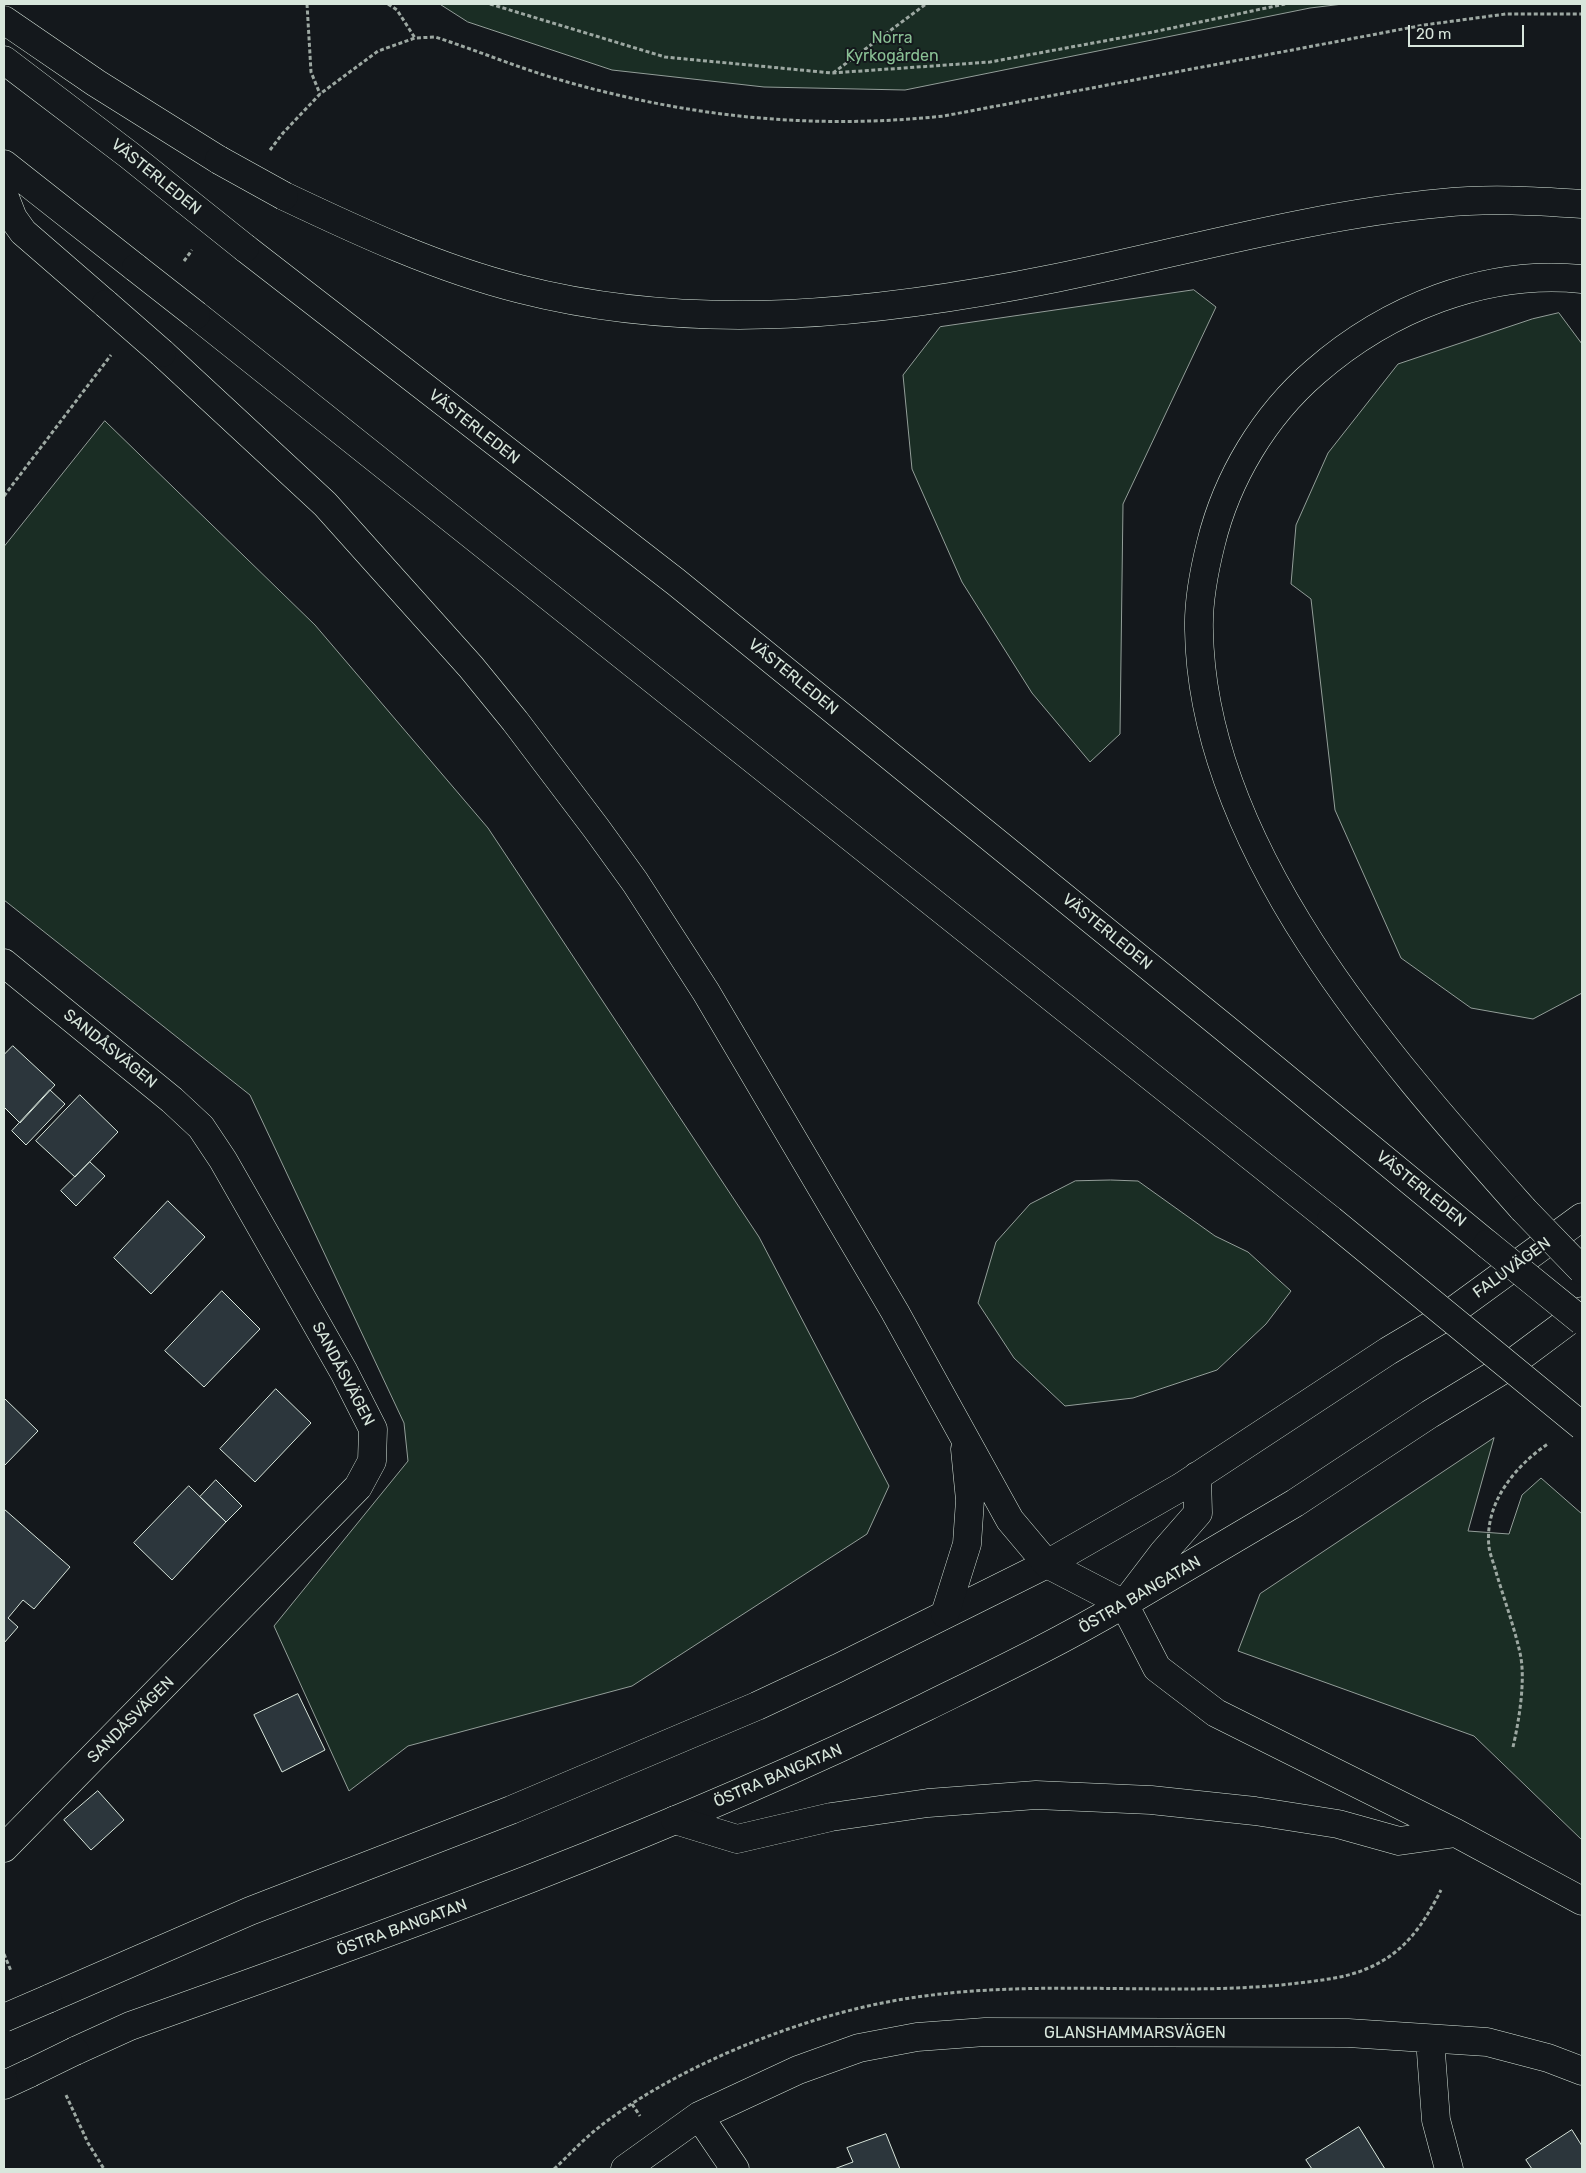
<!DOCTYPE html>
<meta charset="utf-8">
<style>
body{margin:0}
#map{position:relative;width:1586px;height:2173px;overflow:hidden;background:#14181c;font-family:Rubik,sans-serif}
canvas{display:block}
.frame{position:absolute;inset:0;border:5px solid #d8e6dc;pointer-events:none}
.scale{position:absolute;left:1408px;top:25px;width:116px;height:22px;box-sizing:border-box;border:2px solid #d8e6dc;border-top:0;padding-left:6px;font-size:15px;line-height:18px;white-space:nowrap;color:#d8e6dc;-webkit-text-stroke:4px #14181c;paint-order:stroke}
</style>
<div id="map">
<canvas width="1586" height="2173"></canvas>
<div class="frame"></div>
<div class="scale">20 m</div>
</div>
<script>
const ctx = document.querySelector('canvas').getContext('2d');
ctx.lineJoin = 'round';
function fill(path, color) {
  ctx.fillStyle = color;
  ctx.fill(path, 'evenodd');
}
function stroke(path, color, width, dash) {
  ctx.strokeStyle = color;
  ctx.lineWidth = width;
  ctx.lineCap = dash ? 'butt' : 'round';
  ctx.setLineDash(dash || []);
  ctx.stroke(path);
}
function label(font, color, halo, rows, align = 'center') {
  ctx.font = font + ' Rubik,sans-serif';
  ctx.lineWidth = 4;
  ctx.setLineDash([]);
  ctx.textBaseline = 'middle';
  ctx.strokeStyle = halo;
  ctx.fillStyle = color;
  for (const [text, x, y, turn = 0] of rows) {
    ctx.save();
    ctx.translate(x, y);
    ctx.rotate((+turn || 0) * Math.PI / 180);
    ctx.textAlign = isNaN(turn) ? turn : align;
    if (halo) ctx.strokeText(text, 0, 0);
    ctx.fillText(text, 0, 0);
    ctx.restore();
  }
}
const green = new Path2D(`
 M440,4h903l-33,4 -405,82 -141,-3 -152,-17 -144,-48z
 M1194,290l22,17 -93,197 -3,230 -30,28 -58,-69 -70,-111 -50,-113 -9,-94 37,-48z
 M1559,313l23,31v649l-49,26 -62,-11 -70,-50 -66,-148 -24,-211 -20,-15 5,-59 32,-72 70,-89 134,-45z
 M105,421l210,204 173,203 271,409 130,249 -22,48 -235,152 -224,60 -59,45 -75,-165 134,-165 -4,-38 -154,-328 -246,-195v-353z
 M1111,1180l27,1 77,55 33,16 43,39 -25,33 -49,46 -84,28 -68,8 -51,-48 -36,-55 18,-61 34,-38 45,-23z
 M1494,1438l-26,93 41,3 13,-39 19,-17 41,36v326l-108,-104 -236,-85 22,-57z`);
fill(green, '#1a2d24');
stroke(green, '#939e99', 1);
const building = new Path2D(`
 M13,1046l42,39 -35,38 -16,-16v-52z
 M50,1090l15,14 -39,41 -14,-14z
 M80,1095l38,37 -43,45 -39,-36z
 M90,1162l15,14 -29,30 -15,-15z
 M168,1201l37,36 -54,57 -37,-36z
 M222,1291l38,38 -56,58 -39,-36z
 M276,1389l35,34 -56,59 -35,-33z
 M4,1398l34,33 -34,35z
 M216,1480l26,26 -16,16 -26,-25z
 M189,1486l37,36 -54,58 -38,-37z
 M4,1509l66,58 -36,42 -11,-9 -15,18 10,9 -14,16z
 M298,1694l27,56 -43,22 -28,-57z
 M98,1791l26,29 -33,30 -27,-30z
 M1359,2127l26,42h-73l-6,-9z
 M1572,2130l10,16v23h-50l-6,-9z
 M886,2134l14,35h-66l19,-7 -6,-14z`);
fill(building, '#2c363c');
stroke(building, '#d8e6dc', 1);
const minor = new Path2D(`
 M4,963l168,137 29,27 22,33 121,212 29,57 -1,32 -14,26 -354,361
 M1430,2039l6,81 13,49
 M699,2116l36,53
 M625,2169l74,-53 99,-46 61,-22 58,-11 68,-5 363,1 139,9 61,16 34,13`);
const major = new Path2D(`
 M48,1999l202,-88 261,-101 246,-104 81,-38 209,-104
 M75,2051l55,-25c269,-96 539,-193 796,-319 67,-33 134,-65 198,-103
 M4,2085l26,-12`);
const highway = new Path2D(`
 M4,20l92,63 123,77
 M4,60l125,95 56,45
 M4,164l132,104
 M4,195l9,23 10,14 83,72
 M284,196c76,36 153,72 236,93 176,45 359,25 536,-11 128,-26 255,-63 386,-75 47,-5 94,-2 140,1
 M245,248l431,334 550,447 261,215
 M196,315l1135,905
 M162,353l163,151 146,163 44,54 81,107 39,54 71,110 189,320 115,208 37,44 77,40 33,64 59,45 240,120 126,68
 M1523,1209c-137,-154 -321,-361 -324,-579 -1,-29 5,-59 12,-87 16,-65 53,-127 104,-171 72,-63 170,-103 267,-93
 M1047,1564l134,-77 207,-136 54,-32 140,-102
 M1131,1595l32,-42 35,-40 -1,-37
 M1124,1604l171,-101 135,-89 74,-45 78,-58
 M945,1614l22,-70 3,-44 -5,-51
 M675,1820l62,19 94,-22 97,-14 108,-8 115,5 104,11 83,13 61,17 57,-8`);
stroke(minor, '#d8e6dc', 29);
stroke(major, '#d8e6dc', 29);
stroke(highway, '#d8e6dc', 29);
stroke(new Path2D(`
 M307,4l4,68 9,22
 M388,4l9,6 18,28
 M490,4l175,53 167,16 158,-11 163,-30 132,-28
 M833,73l93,-69
 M270,150l13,-17 37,-39 58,-43 37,-13 20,-1c41,13 81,30 122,42 130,38 253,51 387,37l480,-91 82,-11h76
 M184,261l8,-11
 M4,496l107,-141
 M1513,1747c6,-26 13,-68 7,-94 -6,-27 -16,-54 -24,-81 -2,-8 -6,-17 -7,-25 -5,-44 26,-81 60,-104
 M4,1954l7,17
 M66,2095l22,48 16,26
 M632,2104l8,12
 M554,2169c13,-12 25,-25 39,-37 79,-65 211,-117 311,-133 91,-15 182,-10 273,-10 42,0 81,-1 122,-6 23,-3 46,-5 67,-14 39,-16 57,-44 75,-79`), '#9da8a2', 3, [4, 2.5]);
stroke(minor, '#14181c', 28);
stroke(major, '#14181c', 28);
stroke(highway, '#14181c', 28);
const majorBridge = new Path2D(`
 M4,2018l44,-19
 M30,2073l45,-22`);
const highwayBridge = new Path2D(`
 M219,160l65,36
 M185,200l60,48
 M136,268l60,47
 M106,304l56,49
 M1523,1209l59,61
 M1331,1220l251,206
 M1487,1244l95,77`);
stroke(majorBridge, '#d8e6dc', 29, []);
stroke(highwayBridge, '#d8e6dc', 29, []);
stroke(majorBridge, '#14181c', 28);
stroke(highwayBridge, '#14181c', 28);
label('16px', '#8ac095', '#14181c', [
 ["Norra",892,38],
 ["Kyrkogården",892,56]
]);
label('16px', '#d8e6dc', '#14181c', [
 ["VÄSTERLEDEN",156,177,39],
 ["VÄSTERLEDEN",474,427,38],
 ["VÄSTERLEDEN",793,677,39],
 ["VÄSTERLEDEN",1107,932,39],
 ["SANDÅSVÄGEN",110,1049,39],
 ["VÄSTERLEDEN",1421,1189,39],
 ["FALUVÄGEN",1512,1268,-36],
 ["SANDÅSVÄGEN",343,1374,62],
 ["ÖSTRA BANGATAN",1140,1595,-30],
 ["SANDÅSVÄGEN",131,1720,-45],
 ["ÖSTRA BANGATAN",778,1776,-23],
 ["ÖSTRA BANGATAN",402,1928,-20],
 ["GLANSHAMMARSVÄGEN",1135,2033]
]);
</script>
